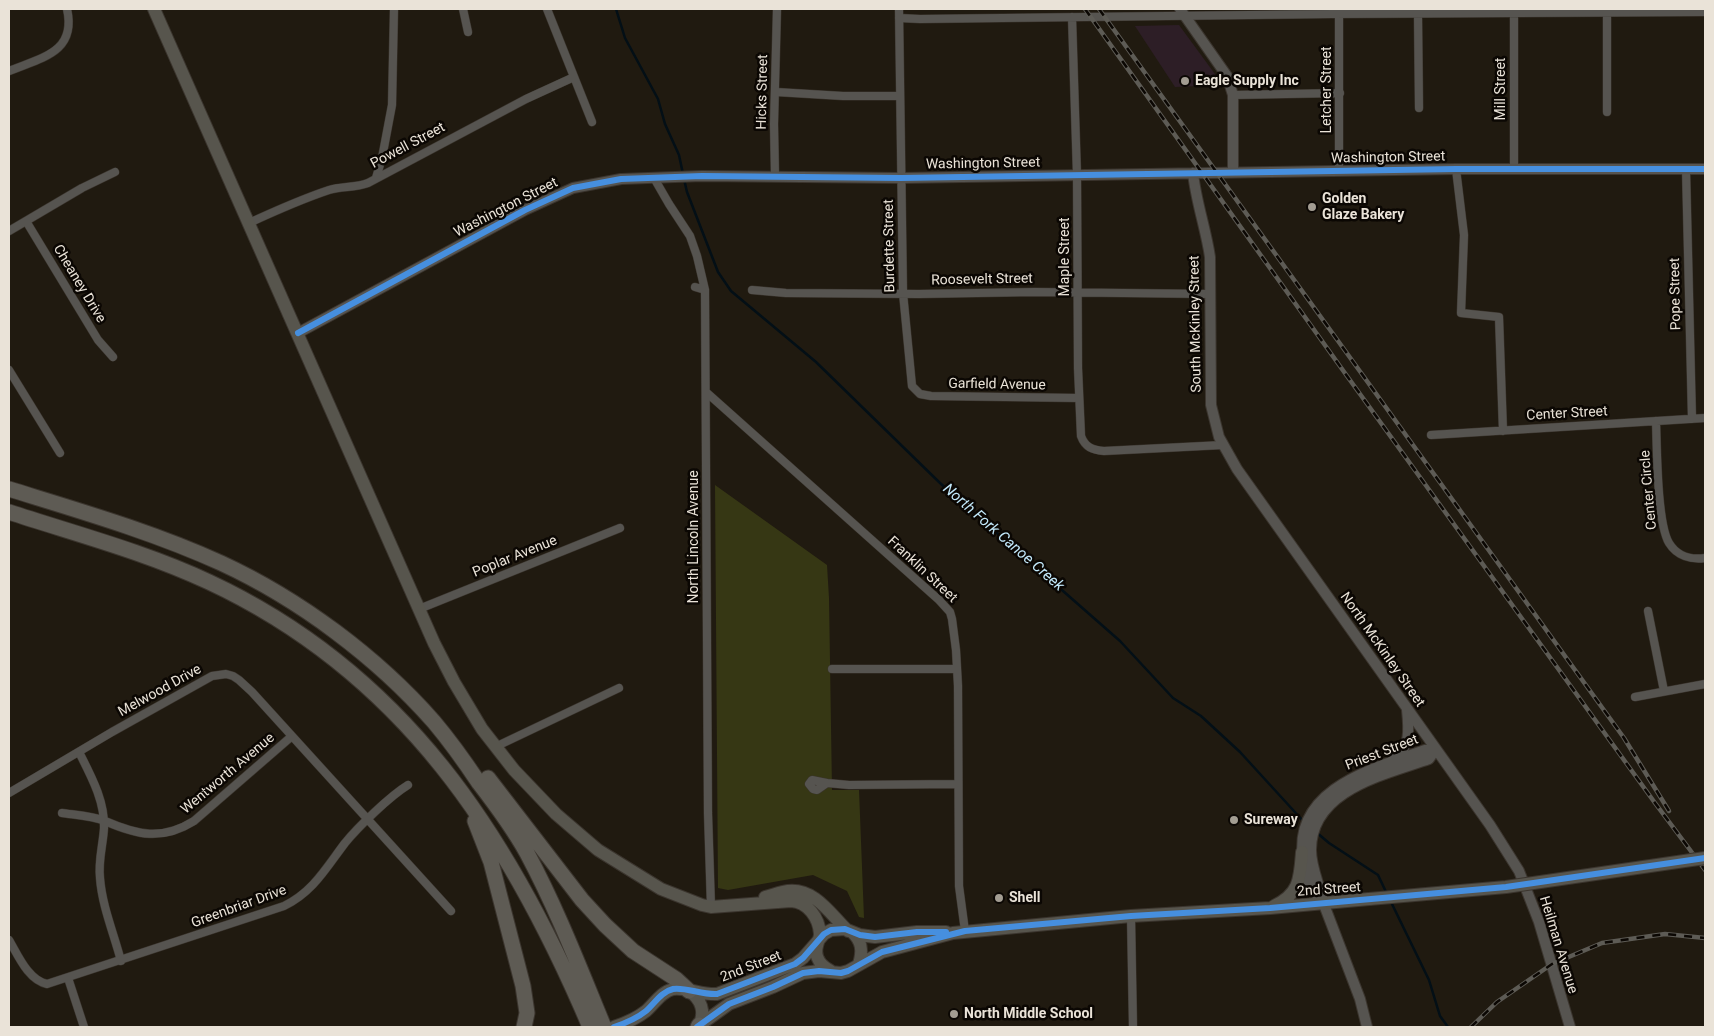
<!DOCTYPE html>
<style>
body{margin:0}
#map{position:relative;width:1714px;height:1036px;overflow:hidden;background:#201a10;font-family:Roboto,sans-serif}
canvas{display:block}
.frame{position:absolute;inset:0;border:10px solid #eae3d8;pointer-events:none}
</style>
<div id="map">
<canvas width="1714" height="1036"></canvas>
<div class="frame"></div>
</div>
<script>
const ctx = document.querySelector('canvas').getContext('2d');
ctx.lineJoin = 'round';
function fill(path, color) {
  ctx.fillStyle = color;
  ctx.fill(path, 'evenodd');
}
function stroke(path, color, width, dash) {
  ctx.strokeStyle = color;
  ctx.lineWidth = width;
  ctx.lineCap = dash ? 'butt' : 'round';
  ctx.setLineDash(dash || []);
  ctx.stroke(path);
}
function label(font, color, halo, rows, align = 'center') {
  ctx.font = font + ' Roboto,sans-serif';
  ctx.lineWidth = 5;
  ctx.setLineDash([]);
  ctx.textBaseline = 'middle';
  ctx.strokeStyle = halo;
  ctx.fillStyle = color;
  for (const [text, x, y, turn = 0] of rows) {
    ctx.save();
    ctx.translate(x, y);
    ctx.rotate((+turn || 0) * Math.PI / 180);
    ctx.textAlign = isNaN(turn) ? turn : align;
    if (halo) ctx.strokeText(text, 0, 0);
    ctx.fillText(text, 0, 0);
    ctx.restore();
  }
}
fill(new Path2D(`
 M1179,25l44,60 -48,2 -40,-61z`), '#2d1e26');
fill(new Path2D(`
 M715,485l112,80 2,33 3,192h27l5,128 -5,-1 -12,-26 -34,-16 -85,15 -10,-2z`), '#363714');
stroke(new Path2D(`
 M616,9l9,29 33,61 7,25 14,31 4,19
 M684,179l3,13 31,80 13,19 85,71 124,121 180,158 53,57 28,18 39,36 64,70
 M1316,832l13,11 49,32 9,19
 M1391,902l38,78 11,36 8,11`), '#030f16', 2.5);
const minor = new Path2D(`
 M463,9l5,23
 M547,9l45,113
 M899,9l4,284 9,93 8,8 11,2 148,2
 M1514,9v161
 M1339,11v160
 M1607,13v99
 M1418,14l1,94
 M1072,17l5,158 1,193 3,68c4,11 11,14 23,15l119,-6
 M899,18l21,1 412,-5 373,-2
 M9,71c31,-13 68,-18 58,-62
 M776,92l67,4h57
 M1233,95l107,-2
 M1456,169l8,66 -3,78 38,4 4,114
 M1686,169l6,250
 M775,176l-1,-52 3,-115
 M376,178l6,-20 10,-53 2,-96
 M654,178l15,26 21,32 7,20 8,34 3,523 3,94
 M26,221l72,119 15,17
 M249,223c26,-12 53,-24 80,-33 13,-4 26,-2 39,-7l158,-84 48,-22
 M9,231l73,-43 33,-16
 M695,287l10,3
 M752,290l34,3 133,1 116,-2 176,2
 M9,370l51,83
 M706,392l233,208 11,12 2,7 4,31 2,36 1,200 6,45
 M1656,421c1,27 1,102 13,122 8,13 22,17 36,15
 M1431,435l274,-17
 M419,609l201,-81
 M1648,611l16,80
 M832,669h125
 M1635,697l70,-13
 M495,747l124,-59
 M79,752c12,24 26,49 25,76 -1,17 -6,33 -4,50 2,28 14,56 21,83
 M812,780l15,3 -10,7 -4,-1 -4,-5z
 M827,783l22,2 108,-1
 M9,793l103,-61 100,-56 14,-2 7,2 6,4 13,12 199,219
 M62,813c14,2 31,3 43,8 32,14 57,20 89,0l98,-85
 M1131,916l2,111
 M9,940c9,15 19,40 38,44l237,-78c29,-14 42,-38 61,-63 13,-16 45,-47 63,-58
 M68,978l16,49`);
const tertiary = new Path2D(`
 M1180,9l47,67 6,19v77
 M1193,173c3,29 13,56 17,84l1,148 8,32 18,32 253,356 29,46 20,51 31,105
 M298,333l227,-123 48,-22 48,-9 81,-3 199,2 555,-9h249
 M1393,760c18,-12 16,-31 14,-50
 M1323,902c-15,-15 -17,-24 -20,-44 -10,-70 72,-90 122,-108l11,-1
 M1367,1027l-7,-28 -37,-97c-3,-17 -12,-34 -12,-52 0,-60 73,-75 118,-91l7,-10`);
const primary = new Path2D(`
 M154,9l280,634 20,39 28,47 32,41 42,44 42,36 63,39 41,16 9,2 80,-6c17,1 28,17 29,33 0,4 -2,7 -3,12 -3,11 4,20 14,25
 M765,897c8,-2 16,-5 23,-6 27,-3 43,24 60,40
 M1274,906c26,-12 26,-28 28,-54
 M852,932c10,9 11,19 7,32
 M689,991c12,8 17,21 10,34
 M614,1027c12,-4 22,-8 32,-16 9,-8 15,-19 27,-22 13,-2 29,6 44,5l78,-30 8,-6 21,-24 7,-4 14,-1 15,6 15,2 42,-5h29
 M697,1027l32,-23 44,-17 30,-14 16,-2 22,2 7,-2 34,-19 71,-19 178,-17 139,-8 99,-9`);
const motorway = new Path2D(`
 M9,489c71,22 144,43 212,74 78,36 156,94 213,159 16,19 31,40 45,61 17,22 34,45 48,70 30,56 53,116 77,174
 M9,512c67,22 136,40 200,70 195,91 300,254 381,445
 M488,778l94,122 23,25 28,26 43,28 13,12
 M475,821l16,41 32,124 4,27 -3,14
 M698,1027l1,-2`);
stroke(minor, '#3b352e', 9);
stroke(tertiary, '#3b352e', 12);
stroke(primary, '#3b352e', 14);
stroke(motorway, '#3b352e', 17);
stroke(minor, '#565450', 8);
stroke(tertiary, '#565450', 10);
stroke(primary, '#57554d', 12);
stroke(motorway, '#5e5b54', 15);
const rail = new Path2D(`
 M1085,9l262,367 308,427 50,67
 M1099,9l525,729 45,73
 M1471,1027l26,-25 55,-38 50,-21 63,-9 40,4`);
stroke(rail, '#5d5b55', 4.5);
stroke(rail, '#0b0703', 2.5, [8]);
const primaryBridge = new Path2D(`
 M1369,899l137,-12 199,-29`);
stroke(primaryBridge, '#3b352e', 14, []);
stroke(primaryBridge, '#57554d', 12);
stroke(new Path2D(`
 M298,333l227,-123 48,-22 48,-9 81,-3 199,2 555,-9h249
 M614,1027c12,-4 22,-8 32,-16 9,-8 15,-19 27,-22 13,-2 29,6 44,5l78,-30 8,-6 21,-24 7,-4 14,-1 15,6 15,2 42,-5h29
 M697,1027l32,-23 44,-17 30,-14 16,-2 22,2 7,-2 34,-19 83,-21 166,-15 139,-8 236,-21 199,-29`), '#468fdf', 6);
for (const [x, y, r, color] of [
 [1185,81,5,"#a39d92"],
 [1312,207,5,"#a39d92"],
 [1234,820,5,"#a39d92"],
 [999,898,5,"#a39d92"],
 [954,1014,5,"#a39d92"]
]) {
  const dot = new Path2D();
  dot.arc(x, y, r, 0, 2 * Math.PI);
  ctx.fillStyle = color;
  ctx.fill(dot);
  stroke(dot, '#0b0703', 2);
}
label('bold 14px', '#eae3d8', '#0b0703', [
 ["Eagle Supply Inc",1195,81],
 ["Golden",1322,199],
 ["Glaze Bakery",1322,215],
 ["Sureway",1244,820],
 ["Shell",1009,898],
 ["North Middle School",964,1014]
], 'left');
label('14px', '#eae3d8', '#0b0703', [
 ["Mill Street",1501,89,-90],
 ["Letcher Street",1327,90,-90],
 ["Hicks Street",763,92,-89],
 ["Powell Street",408,146,-28],
 ["Washington Street",1388,158,-1],
 ["Washington Street",983,164,-1],
 ["Washington Street",506,208,-27],
 ["Burdette Street",890,246,-91],
 ["Maple Street",1065,257,-90],
 ["Roosevelt Street",982,280,-1],
 ["Cheaney Drive",79,284,59],
 ["Pope Street",1676,294,-91],
 ["South McKinley Street",1196,324,-91],
 ["Garfield Avenue",997,385,1],
 ["Center Street",1567,414,-3],
 ["Center Circle",1649,490,-95],
 ["North Lincoln Avenue",694,537,-90],
 ["Poplar Avenue",515,557,-22],
 ["Franklin Street",922,570,43],
 ["North McKinley Street",1382,650,55],
 ["Melwood Drive",160,691,-29],
 ["Priest Street",1382,753,-21],
 ["Wentworth Avenue",228,774,-40],
 ["2nd Street",1329,890,-4],
 ["Greenbriar Drive",239,907,-20],
 ["Heilman Avenue",1558,945,73],
 ["2nd Street",751,967,-21]
]);
label('italic 15px', '#c3e9fb', '#0b0703', [
 ["North Fork Canoe Creek",1003,538,41]
]);
</script>
